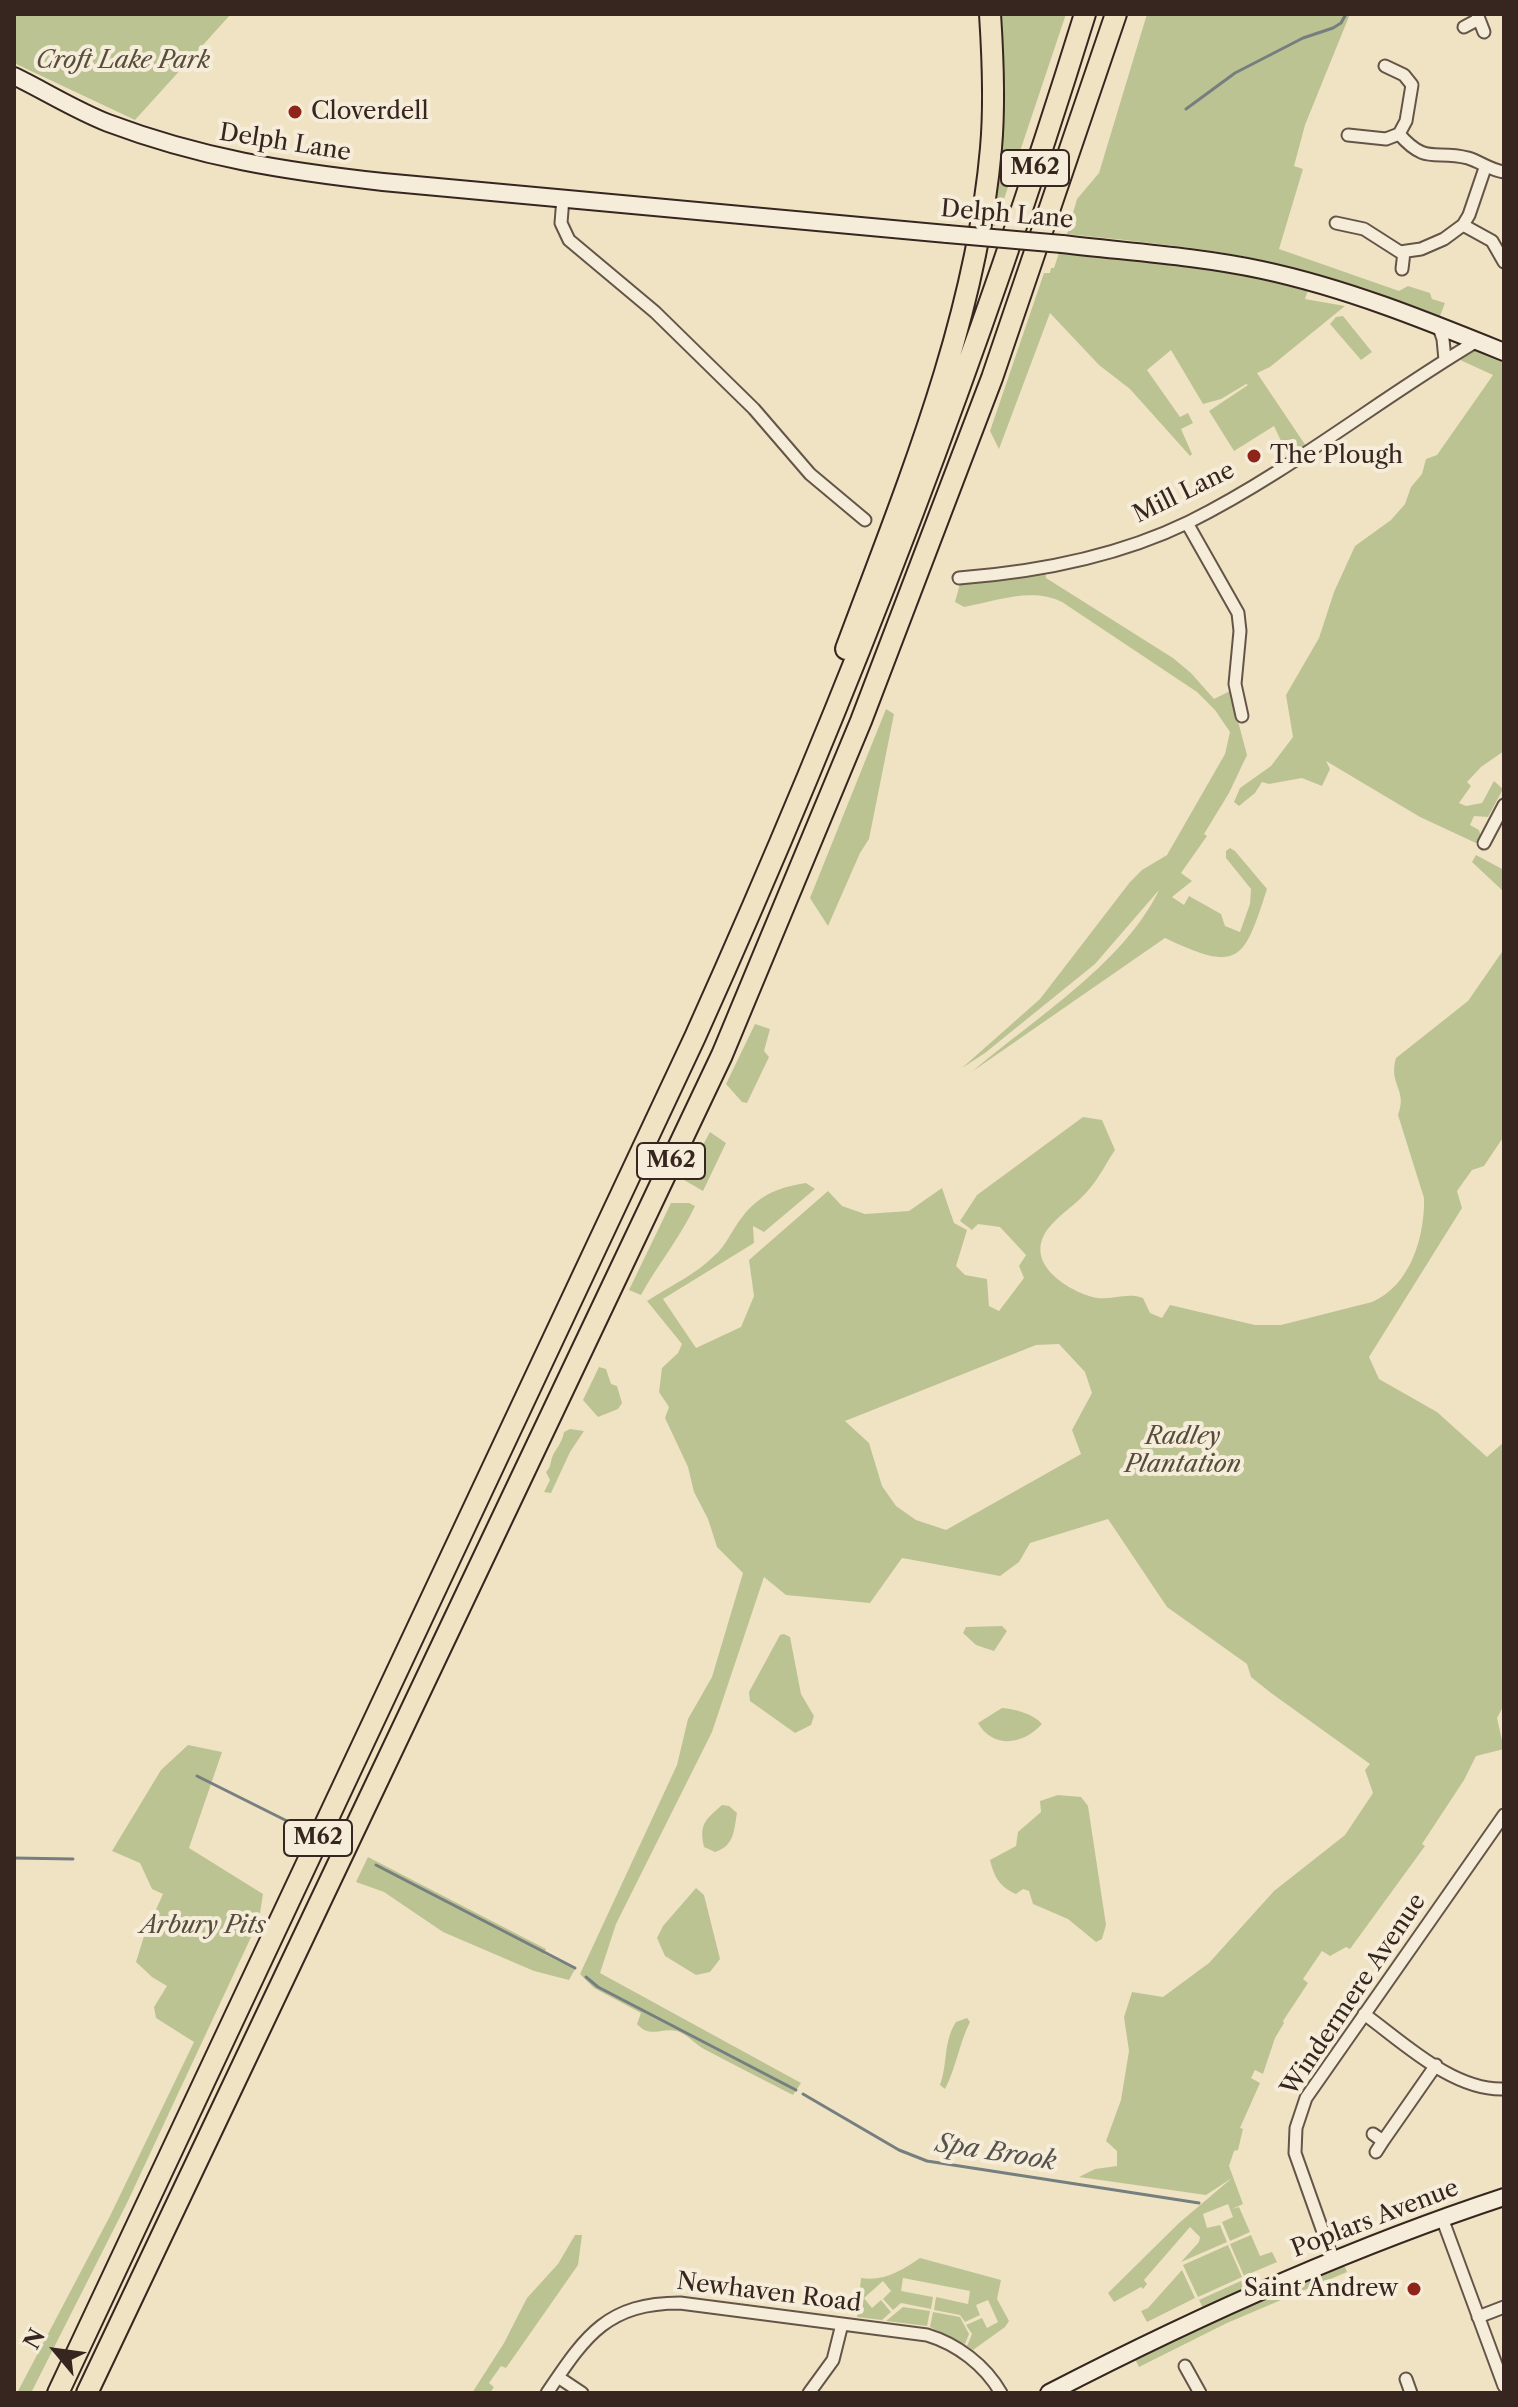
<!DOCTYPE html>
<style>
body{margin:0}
#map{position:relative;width:1518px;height:2407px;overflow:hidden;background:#f0e3c4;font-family:"Libre Caslon Text",serif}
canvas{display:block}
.frame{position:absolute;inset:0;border:16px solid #37261f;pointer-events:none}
.north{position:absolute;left:16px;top:2311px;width:80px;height:80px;-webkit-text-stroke:6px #f5edd9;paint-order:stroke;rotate:299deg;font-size:22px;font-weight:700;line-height:32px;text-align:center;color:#37261f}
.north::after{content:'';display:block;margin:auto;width:28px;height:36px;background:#37261f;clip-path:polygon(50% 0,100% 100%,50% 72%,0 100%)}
</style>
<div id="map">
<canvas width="1518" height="2407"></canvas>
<div class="frame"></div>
<div class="north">N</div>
</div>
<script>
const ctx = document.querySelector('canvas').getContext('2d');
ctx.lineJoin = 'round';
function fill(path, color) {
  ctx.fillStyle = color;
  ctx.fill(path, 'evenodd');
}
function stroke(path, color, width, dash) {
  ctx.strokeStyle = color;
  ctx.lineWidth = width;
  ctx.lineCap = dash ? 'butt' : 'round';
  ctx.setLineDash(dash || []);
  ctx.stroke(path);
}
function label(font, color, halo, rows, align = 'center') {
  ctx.font = font + ' "Libre Caslon Text",serif';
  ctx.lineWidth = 8;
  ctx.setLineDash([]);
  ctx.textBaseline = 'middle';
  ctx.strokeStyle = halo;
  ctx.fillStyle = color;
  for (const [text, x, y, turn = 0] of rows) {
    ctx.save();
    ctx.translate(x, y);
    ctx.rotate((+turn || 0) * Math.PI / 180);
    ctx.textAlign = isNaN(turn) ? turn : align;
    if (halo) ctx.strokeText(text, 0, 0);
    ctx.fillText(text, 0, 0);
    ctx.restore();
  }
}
fill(new Path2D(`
 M14,14h217l-96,106 -121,-57z
 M993,14h73l-71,212 -12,-2z
 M1147,14h203l-45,111 -11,41 9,3 -24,80 120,42 9,-5 22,7 2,6 13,4 -5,13c-50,-18 -101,-37 -153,-50 -72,-18 -146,-24 -220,-32l10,-35 22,-26z
 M1060,250l153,14 96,23 -4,12 40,7 -75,61 -13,6 49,73 -18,10 -14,-30 -40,25 -25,-40 39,-26 -2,-1 -25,15 -18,5 -32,-54 -24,20 33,47 8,-4 5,10 -12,6 11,25 -2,2 -60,-67 -31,-24 -49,-52 -51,136 -9,-18 54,-158h6l1,-5h3z
 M1343,316l29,36 -11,8 -31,-36 6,-7z
 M1471,342l33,14v395l-23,16 -14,15 4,4 -12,17 7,3 16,-3 12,-22 9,8 -15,28 -14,-1 -4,9 9,5 2,7 -3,7 -58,-27 -94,-56 4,8 -8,17 -20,-8 -33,6 -7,-2 -7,11 -16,13 -5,-4 6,-14 31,-22 22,-29 -7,-42 33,-57 15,-46 21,-46 36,-26 14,-16 6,-17 11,-13 4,-15 11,-4 56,-80 -35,-16 2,-14z
 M1045,569l1,9 127,80 18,15 23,26 16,-8 17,64 -18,38 -25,41 3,2 -26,37 11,8 -20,16 12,8 5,-9 32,18 4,12 15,6 10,-28 1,-15 -25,-31v-7l4,-3 5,3 32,38c-23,71 -27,85 -102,49l-192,133c62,-53 151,-108 186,-181l-64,74 -110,89 -23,15 78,-69 90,-117 12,-12 25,-15 58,-101 5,-22 -15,-22 -18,-18 -135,-90c-31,-15 -65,-1 -98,5l-9,-5 6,-22z
 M886,709l8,5 -25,125 -9,14 -32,73 -18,-28z
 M1476,855l28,15v22l-32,-30z
 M1504,949v187l-20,30 -12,4 -15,21 5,17 -93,149 10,22 58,33 50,45 17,-15v263l-7,13 7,31 -28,7 -12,24 -42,64 3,2 -75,103 -4,-2 -16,9 -8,-5 -19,28 5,4 -25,38 1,2 -9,15 -12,36 -8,-4 -4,8 9,5 -20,45 3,1 -5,21 -4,1 -5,15 14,38 -11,5 7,-2 11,25 -20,9 -8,-19 11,-5 -5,-13 -25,10 4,14 13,-3 7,17 -46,20 18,-20 1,-5 -10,-10 -46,53 3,4 -4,5 -2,-2 -27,15 -6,-9 71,-70 53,-45 -26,17 -127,-18 16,-8 22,-3v-15l-11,-10 15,-41 8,-49 -5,-34 8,-25 31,5 46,-34 65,-72 71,-56 28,-42 -8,-23 5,-6 -99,-71 -20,-16 -4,-13 -80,-57 -59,-88 -78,24 -11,19 -19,14 -98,-18 -32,45 -84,-8 -22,-18 -52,155 -96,192 -16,49 201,110 -8,12c-30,-15 -60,-31 -89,-46 -9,-5 -17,-15 -27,-18 -15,-4 -27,8 -40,-7l4,-11 -47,-25 -14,-14 97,-209 11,-46 24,-42 31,-104 -26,-26 -9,-28 -14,-27 -6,-25 -23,-49 4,-11 -10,-15 3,-24 16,-15 4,-9 -35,-43c22,-14 49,-27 67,-45 13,-11 18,-27 29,-40 17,-22 37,-29 63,-33l9,6 -51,43 -11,-6 1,17 -91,56 33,49 45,-21 13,-31 -5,-36 79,-69 14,15 23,8 44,-3 33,-23 12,35 13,7 -11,36 9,9 22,4 2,27 10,5 25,-33 -5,-12 7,-11 -26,-28 -22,-3 -6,6 -12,-9 17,-26 106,-78 19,3 13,30c-8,12 -15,26 -24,37 -12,16 -32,27 -44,43 -22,32 16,57 42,66 19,7 36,-5 54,2l7,15 12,5 8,-13 85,20h26l91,-23c38,-16 53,-65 52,-104l-26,-83c10,-26 -10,-30 -2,-57l72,-57zM1059,1344l26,28 7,21 -20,37 9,24 -135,76 -30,-10 -20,-14 -14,-20 -13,-43 -24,-22 191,-76z
 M755,1024l15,5 -6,22 5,6 -22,46 -5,-1 -16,-18z
 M710,1132l16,11 -23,48 -19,-11z
 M671,1203h18l6,3c-15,32 -37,58 -54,89l-12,-5z
 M599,1367l7,2 5,15 6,2 5,17 -4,6 -20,8 -15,-17z
 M570,1429l14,2 -14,21 -19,41 -7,-1 6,-12 -4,-8c6,-6 4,-11 7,-17 5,-9 9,-13 11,-23z
 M1002,1626l5,5 -13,20 -18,-6 -13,-12 3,-6z
 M784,1634l6,3 11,57 13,22 -3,9 -16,8 -45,-32 -1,-9 31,-57z
 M1002,1708c13,1 32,6 40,16 -19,21 -49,25 -64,-1z
 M188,1745l34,7 -33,96 74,46 -4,26 -132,283 -96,190h-14l93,-177 84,-174 -38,-24 -2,-11 13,-21 -15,-9 -16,-15 8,-26 19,-42 -11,-5 -12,-26 -28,-12 49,-81z
 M1058,1795l23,2 7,9 18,119 -4,14 -6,3 -28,-23 -35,-15 -4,-13 -6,-2 -7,5c-16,-7 -22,-17 -26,-34l26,-14 2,-14 23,-20 -1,-11z
 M722,1805l7,1 8,7c-3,18 -3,33 -22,39l-11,-5c-5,-23 1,-27 18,-42z
 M368,1857l178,92 -2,5 31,15 -6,11 -35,-9 -91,-39 -59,-40 -28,-10z
 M696,1888l8,7 16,64 -10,13 -14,3 -31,-19 -8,-18 6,-12z
 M967,2018l3,4c-11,22 -14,46 -25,67l-5,-4c8,-22 3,-43 16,-63z
 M575,2235h7l-4,30 -72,103 -5,-2 -12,17 5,4 -4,6h-18l32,-50 23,-45 31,-34z
 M1251,2235l9,21 12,-4 5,10 -33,14 -14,-32z
 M1228,2245l14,32 -44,20 -15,-32z
 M920,2258l81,22 -4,19 12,22 -4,6 -32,23 -6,-4 5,-12 -6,-9 16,-7 5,10 11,-6 -10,-22 -12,5 4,10 -15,7 -5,-7 -26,-5 2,-13 32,7 2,-13 -67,-13 -2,13 32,6 -2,12 -30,-6 -8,7 -10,-11 8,-8 -8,-10 -19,17 8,10 9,-8 10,12 -9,8 -25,-3 4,-39c23,4 41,-8 59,-20z
 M1343,2262l4,10 -120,51 -88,44 -6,-12z
 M1182,2270l13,28 -48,24 -6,-11 7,-3z
 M1243,2280l4,10 -43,20 -5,-10z
 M903,2307l27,4 -3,15 -41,-5z
 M933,2312l27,5 9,17 -4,10 -35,-17z`), '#bcc392');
stroke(new Path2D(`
 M1186,109l49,-36 68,-35 30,-10 8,-5 5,-9
 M197,1776l98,49
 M14,1858l59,1
 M376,1865l199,103
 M586,1977l12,10 198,103
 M803,2094l96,56 28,11 272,42`), '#767f7f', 3);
const street = new Path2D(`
 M1477,14l7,18
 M1464,27l15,-8
 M1385,66l19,9 8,10 -6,36 -7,13
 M1348,135l38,4 13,-5c28,32 36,15 69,24 13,4 22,12 36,14
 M563,198l-2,25 8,17 86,72 99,97 56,65 55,46
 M1336,223l28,6 36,23 21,-3 23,-10 19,-14 6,-10 16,-47
 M1463,225l29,16 12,21
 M1402,269l2,-17
 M1438,325l5,14 2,21
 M1187,523l51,90 2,18 -5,53 7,32
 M959,578c79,-6 158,-21 230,-56 102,-51 190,-123 288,-181
 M1484,843l20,-38
 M1364,2014c39,28 89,77 140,75
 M1373,2134l10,7 -7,11
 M1383,2141l53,-76
 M1442,2218l62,168
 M1333,2260l-38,-107 1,-25 10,-30 198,-283
 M1478,2317l26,-10
 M1185,2366l15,27
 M558,2377l24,16
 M1406,2379l5,14
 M547,2393c38,-56 59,-90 133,-90l247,32c30,9 58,30 74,58
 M809,2393l24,-33 9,-36`);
const secondary = new Path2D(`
 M14,76c31,15 61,34 94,47 93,35 176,48 275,59l564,52
 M1062,244c67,8 134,12 200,26 84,18 163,50 242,82
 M1049,2393c147,-76 297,-144 455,-196`);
const highway = new Path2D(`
 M846,649c60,-161 130,-328 145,-501 4,-45 2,-89 -1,-134
 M58,2393l637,-1356c150,-333 282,-674 390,-1023
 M87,2393l635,-1338 139,-334 131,-343 124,-364`);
stroke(street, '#655548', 15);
stroke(secondary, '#37261f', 20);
stroke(highway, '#37261f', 24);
stroke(street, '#f5edd9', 11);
stroke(secondary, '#f5edd9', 16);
stroke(highway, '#f0e3c4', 20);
const secondaryBridge = new Path2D(`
 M947,234l115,10`);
stroke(secondaryBridge, '#37261f', 20, []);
stroke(secondaryBridge, '#f5edd9', 16);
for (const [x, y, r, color] of [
 [295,112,8,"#8f2418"],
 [1254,456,8,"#8f2418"],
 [1414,2289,8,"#8f2418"]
]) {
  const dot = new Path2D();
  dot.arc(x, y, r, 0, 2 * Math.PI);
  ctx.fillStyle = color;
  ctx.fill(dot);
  stroke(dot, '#f5edd9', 3);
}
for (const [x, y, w] of [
 [1035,168,68],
 [671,1161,68],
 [318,1838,68]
]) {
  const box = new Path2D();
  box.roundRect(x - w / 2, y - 18, w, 36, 6);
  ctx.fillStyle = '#f5edd9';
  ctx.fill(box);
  stroke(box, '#37261f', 2);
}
label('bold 22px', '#37261f', null, [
 ["M62",1035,168],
 ["M62",671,1161],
 ["M62",318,1838]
]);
label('italic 24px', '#584d3c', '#f5edd9', [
 ["Croft Lake Park",123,61],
 ["Radley",1183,1437],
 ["Plantation",1183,1465],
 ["Arbury Pits",203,1926]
]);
label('24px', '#37261f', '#f5edd9', [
 ["Cloverdell",311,112],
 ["The Plough",1270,456],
 ["Saint Andrew",1398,2289,"right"]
], 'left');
label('24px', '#37261f', '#f5edd9', [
 ["Delph Lane",285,143,9],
 ["Delph Lane",1007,215,5],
 ["Mill Lane",1184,493,-26],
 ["Windermere Avenue",1354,1995,-56],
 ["Poplars Avenue",1375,2219,-21],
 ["Newhaven Road",769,2293,7]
]);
label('italic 26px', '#56534f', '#f5edd9', [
 ["Spa Brook",996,2153,9]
]);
</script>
